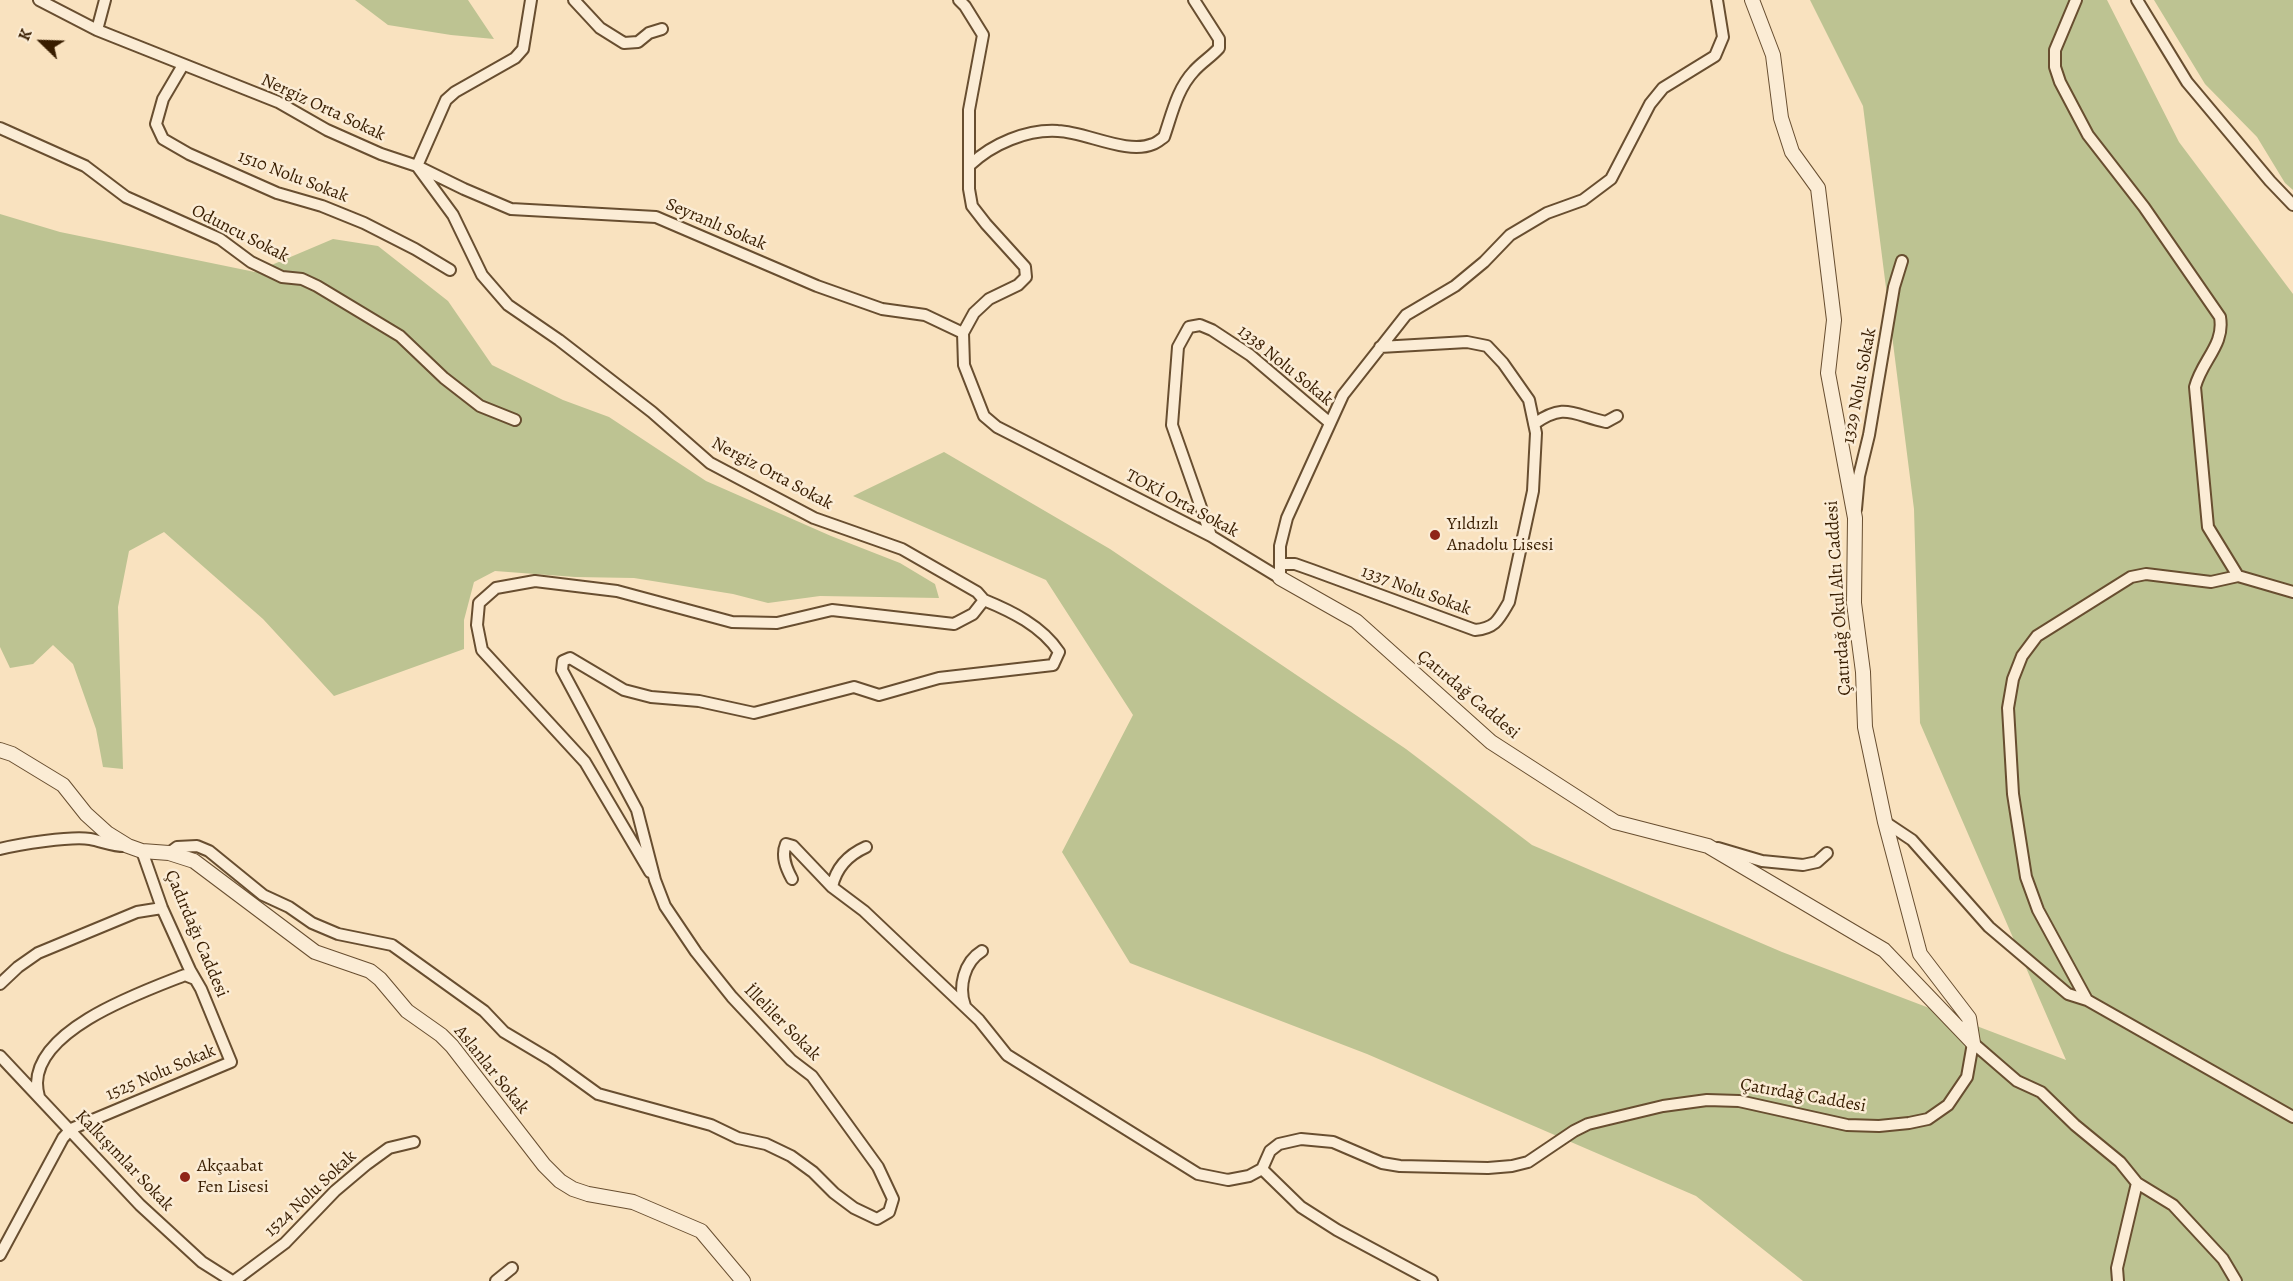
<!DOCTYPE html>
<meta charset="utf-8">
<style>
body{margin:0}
#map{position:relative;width:2293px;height:1281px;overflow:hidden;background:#f9e2bf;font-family:Alegreya,serif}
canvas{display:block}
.north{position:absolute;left:12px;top:12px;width:60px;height:60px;-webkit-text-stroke:4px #fbecd5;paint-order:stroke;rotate:293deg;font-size:16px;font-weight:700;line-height:24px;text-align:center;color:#381d00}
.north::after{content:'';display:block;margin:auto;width:21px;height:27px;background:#381d00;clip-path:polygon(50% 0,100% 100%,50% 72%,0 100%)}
</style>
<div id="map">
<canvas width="2293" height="1281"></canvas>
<div class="north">K</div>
</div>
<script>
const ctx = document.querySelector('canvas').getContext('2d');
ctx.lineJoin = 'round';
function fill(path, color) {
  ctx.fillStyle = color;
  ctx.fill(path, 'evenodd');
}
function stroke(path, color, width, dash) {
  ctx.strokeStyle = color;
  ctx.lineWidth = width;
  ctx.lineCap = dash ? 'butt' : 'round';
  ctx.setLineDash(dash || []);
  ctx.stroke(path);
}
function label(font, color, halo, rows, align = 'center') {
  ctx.font = font + ' Alegreya,serif';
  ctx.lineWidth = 5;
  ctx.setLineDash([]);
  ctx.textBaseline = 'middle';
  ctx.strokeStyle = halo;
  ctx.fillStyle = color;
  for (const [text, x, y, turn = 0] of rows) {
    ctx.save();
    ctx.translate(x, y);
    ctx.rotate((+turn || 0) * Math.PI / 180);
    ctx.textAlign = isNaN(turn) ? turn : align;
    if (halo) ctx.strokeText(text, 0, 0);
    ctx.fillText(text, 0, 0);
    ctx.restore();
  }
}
fill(new Path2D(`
 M355,0h113l26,39 -43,-4 -63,-10z
 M1810,0h297l72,142 114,152v987h-490l-107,-85 -329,-142 -237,-91 -68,-111 71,-137 -87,-135 -193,-84 91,-44 166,97 296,200 126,96 250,107 284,108 -146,-337 -6,-214 -51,-403z
 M2154,0h139v190l-8,-7 -28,-46 -52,-53z
 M0,214l60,18 195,40 78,-33 45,7 70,55 44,64 71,35 46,17 97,64 125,55 69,27 35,21 4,14 -119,-2 -52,7 -35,-9 -99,-16 -59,-1 -80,-6 -21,11 -10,38v29l-130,47 -71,-77 -99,-87 -35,19 -11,56 5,162 -20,-2 -7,-38 -23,-65 -20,-19 -20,19 -23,4 -10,-21z`), '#bdc392');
const minor = new Path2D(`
 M39,0l58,30 181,72 49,28 54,24 36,12 47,23 47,20 145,8 161,69 65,23 43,6 38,18
 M574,0l26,28 24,15 14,-1 11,-9 13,-4
 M959,0l6,6 18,29 -14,75v79l3,17 14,18 39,43 1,10 -8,8 -29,14 -15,14 -11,20 1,32 20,51 13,11 214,109 69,42
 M2076,0l-21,50v17l5,15 28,53 56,72 76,110c5,28 -18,43 -25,70l13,140 30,49
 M2137,0l50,82 83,99 23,24
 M97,30l8,-30
 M183,65l-20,34 -7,25 7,15 26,15 88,39 45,13 42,17 51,26 35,21
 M0,128l85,38 41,31 94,42 31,23 31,15 20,2 15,7 83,50 44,42 36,28 35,14
 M970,165c22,-21 57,-36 88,-34 28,1 69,24 95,13 4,-1 8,-5 11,-7 8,-23 13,-48 30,-66 8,-9 17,-14 25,-23v-9l-25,-39
 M417,166l36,49 29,60 26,30 51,35 93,72 58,51 104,55 88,31 75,43 7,8 -11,14 -19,10 -122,-14 -55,13 -45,-1 -115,-31 -82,-10 -39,7 -17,15 -2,22 5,25 103,112 65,110
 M417,166l29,-66 9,-8 60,-34 8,-9 8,-49
 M1534,424c31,-22 39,-9 72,-2l11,-6
 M1856,509l3,-33 10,-41 25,-148 8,-26
 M1211,536l-39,-111 6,-78 11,-20 11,-2 12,5 38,25 80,68
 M1280,564h15l17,6 163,60c21,-2 24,-11 34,-28l24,-111 3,-58 -7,-33 -26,-37 -16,-17 -20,-4 -87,5
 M1280,578v-32l7,-28 56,-123 63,-80 49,-29 29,-24 26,-27 37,-22 36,-13 28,-21 39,-75 13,-16 52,-32 8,-19 -6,-37
 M1885,822l27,18 77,87 79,67 19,6 206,117
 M1718,848l44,13 41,4 14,-3 10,-9
 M0,849c19,-5 71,-13 90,-10 12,2 24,8 37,7
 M169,853l8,-6 20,-1 12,5 54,44 26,12 23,16 26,11 54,11 92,66 20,21 47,28 47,34 113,31 27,13 28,6 25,12 22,16 21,21 20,15 23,11 12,-7 4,-13 -15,-32 -66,-91 -21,-16 -59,-63 -36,-45 -31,-46 -10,-26 -18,-70 -75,-140 1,-9 7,-3 54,32 27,7 48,4 55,12 100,-26 25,8 60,-17 114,-13 6,-13c-17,-26 -48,-41 -75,-52
 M792,879c-6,-11 -11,-23 -6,-35l7,2 39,41 32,24 115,109 28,35 191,119 30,6 21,-4 13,-7
 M832,887c4,-19 16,-32 34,-40
 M0,984l18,-17 20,-14 99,-41 25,-4
 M2087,1000l-49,-90 -12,-33 -13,-83 -5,-86 5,-29 9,-23 15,-20 94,-59 15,-3 65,8 27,-6 55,16
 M965,1006c-7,-19 -1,-44 17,-55
 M1973,1043l44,38 24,11 34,33 45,37 17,21 36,22 50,54 13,22
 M0,1056l140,149 62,57 30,19
 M39,1097c-1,-4 -2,-9 -2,-14 1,-55 105,-91 148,-108l10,4
 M1262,1169l8,-18 9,-7 22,-5 32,3 49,21 18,3 88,2 24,-2 16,-4 46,-31 14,-7 75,-18 44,-6 32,1 108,24 32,1 30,-3 19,-4 20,-14 19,-28 6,-34
 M1262,1169l39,38 36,23 95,51
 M0,1255l63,-117 8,-9 160,-67 -30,-73 -11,-19 -28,-62 -20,-57
 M234,1281l51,-38 50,-52 32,-27 22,-16 25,-6
 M496,1281l16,-13
 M2118,1281l-1,-13 20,-85`);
const tertiary = new Path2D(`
 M1752,0l21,55 8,63 11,34 26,36 16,132 -6,53 27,145 -1,85 9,69 2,55 20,95 35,132 49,64 4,25
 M1280,578l76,43 135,121 124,80 93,24 176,104 89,93
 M0,750l12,4 51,31 23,29 21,19 21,13 14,5 27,2 25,8 121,91 55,19 10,8 27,32 34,24 11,11 92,119 16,16 13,8 15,5 45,8 68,29 42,50`);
stroke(minor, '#684e30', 14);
stroke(tertiary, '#684e30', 16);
stroke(minor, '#fbecd5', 10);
stroke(tertiary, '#fbecd5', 14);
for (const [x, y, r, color] of [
 [1435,535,6,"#8f2418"],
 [185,1177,6,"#8f2418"]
]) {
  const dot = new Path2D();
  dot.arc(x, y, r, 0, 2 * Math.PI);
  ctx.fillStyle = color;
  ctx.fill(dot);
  stroke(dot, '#fbecd5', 2);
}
label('18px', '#381d00', '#fbecd5', [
 ["Nergiz Orta Sokak",323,108,25],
 ["1510 Nolu Sokak",293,177,21],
 ["Seyranlı Sokak",716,225,23],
 ["Oduncu Sokak",240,234,27],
 ["1338 Nolu Sokak",1285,366,39],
 ["1329 Nolu Sokak",1860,386,-79],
 ["Nergiz Orta Sokak",772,474,28],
 ["TOKİ Orta Sokak",1182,504,28],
 ["1337 Nolu Sokak",1416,591,20],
 ["Çatırdağ Okul Altı Caddesi",1839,598,-94],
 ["Çatırdağ Caddesi",1468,695,40],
 ["Çadırdağı Caddesi",196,934,67],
 ["İlleliler Sokak",782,1023,45],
 ["Aslanlar Sokak",491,1070,51],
 ["1525 Nolu Sokak",161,1073,-23],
 ["Çatırdağ Caddesi",1803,1096,10],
 ["Kalkışımlar Sokak",124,1161,46],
 ["1524 Nolu Sokak",311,1194,-43]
]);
label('18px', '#381d00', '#fbecd5', [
 ["Yıldızlı",1447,525],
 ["Anadolu Lisesi",1447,546],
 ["Akçaabat",197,1167],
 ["Fen Lisesi",197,1188]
], 'left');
</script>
